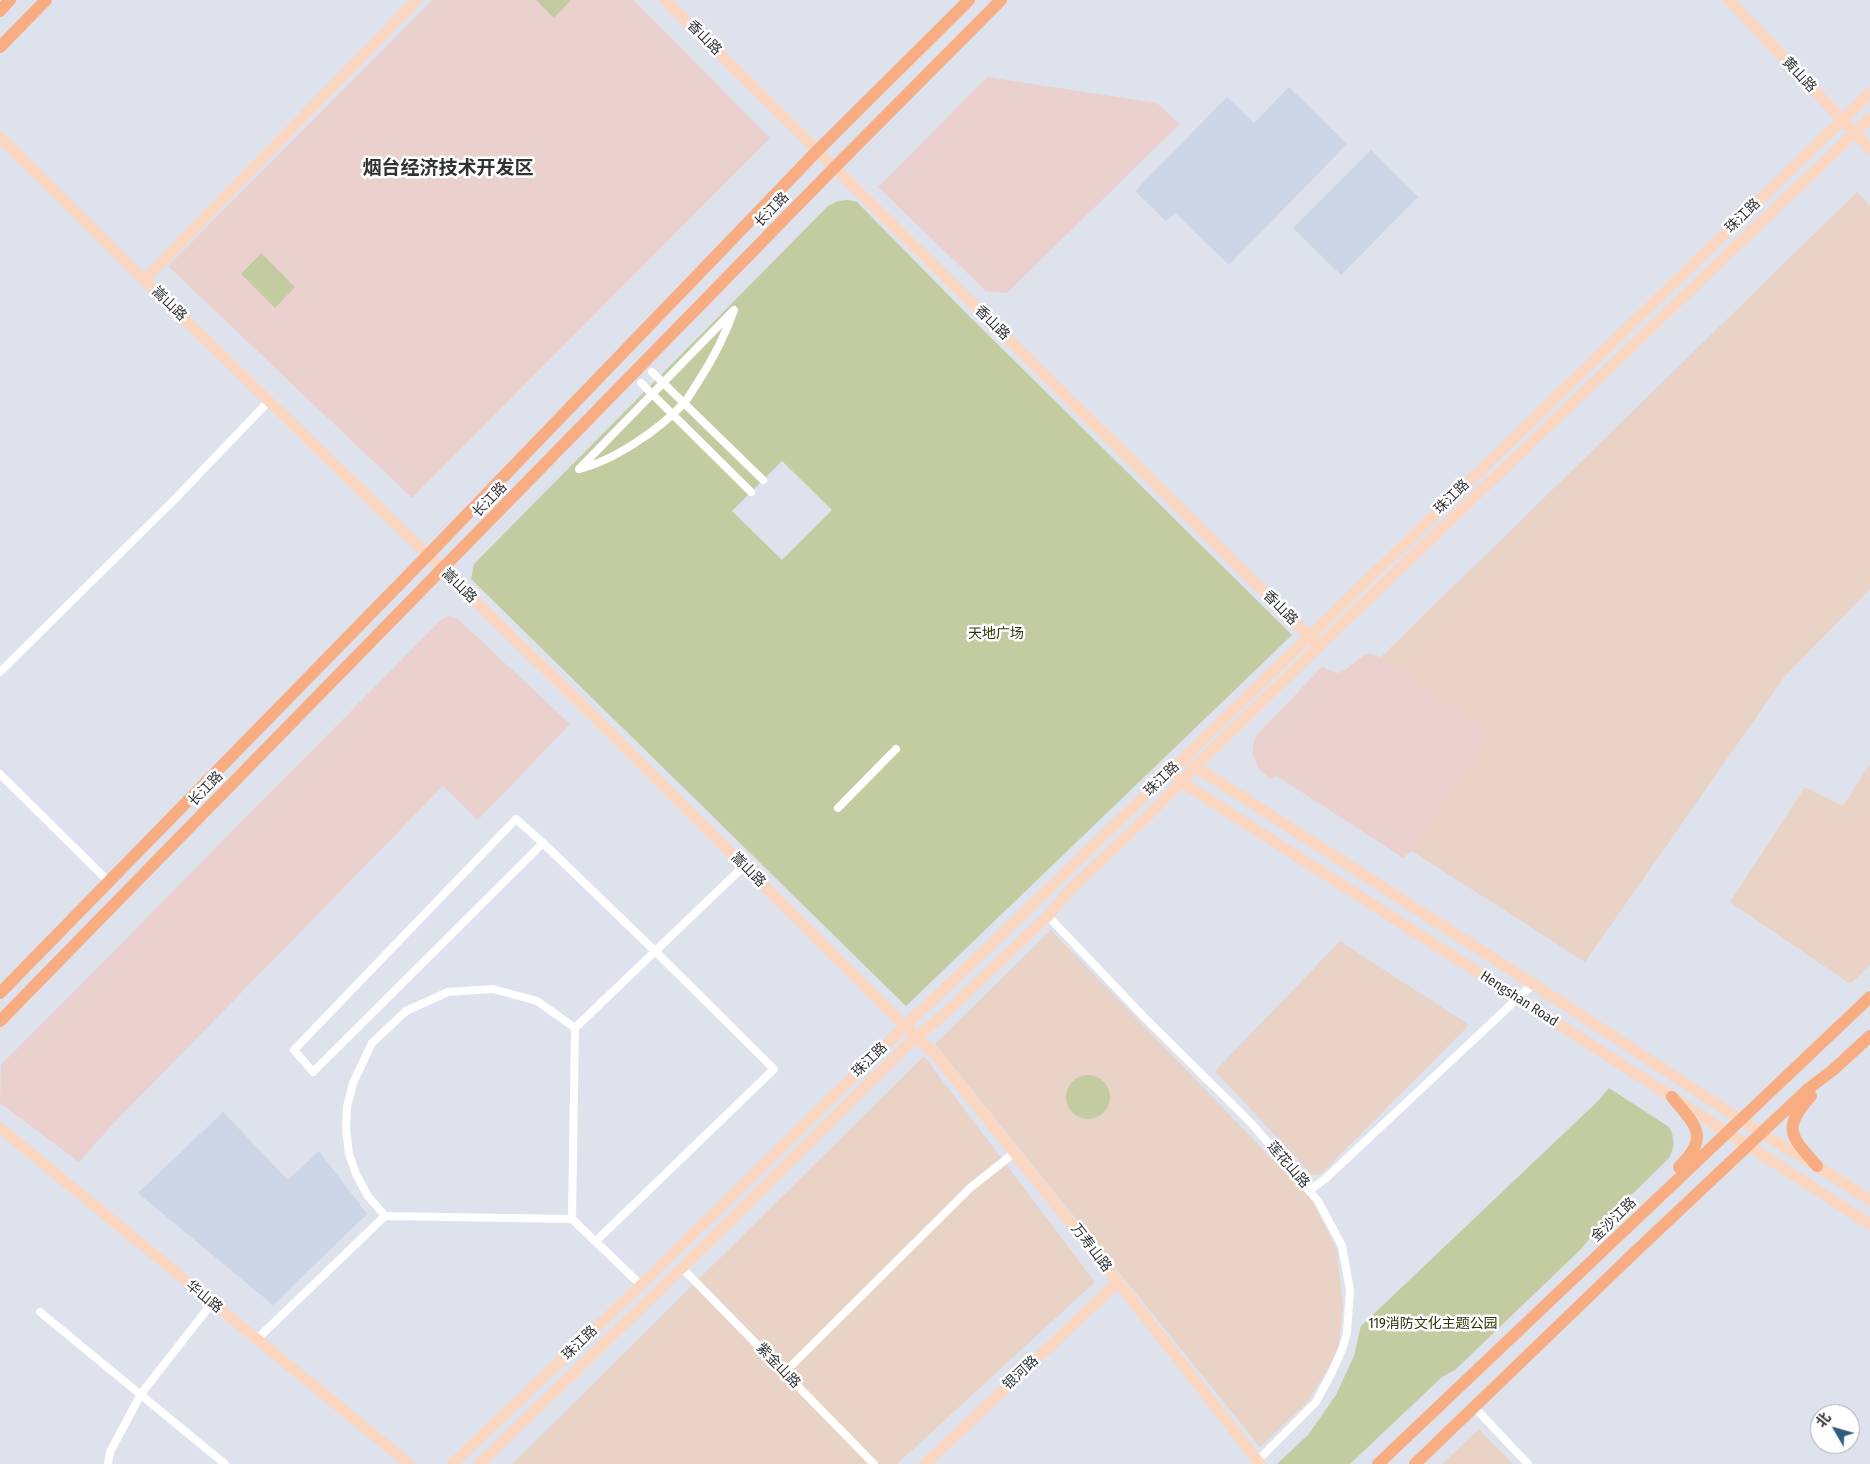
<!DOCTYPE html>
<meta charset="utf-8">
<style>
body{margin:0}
#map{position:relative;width:1870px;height:1464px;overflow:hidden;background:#dde2ed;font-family:"Fira Sans Condensed","Noto Sans SC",sans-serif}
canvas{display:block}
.north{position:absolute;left:1810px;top:1404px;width:50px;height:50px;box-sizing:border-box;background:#fff;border:1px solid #acadaf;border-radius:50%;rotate:308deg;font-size:14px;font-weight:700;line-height:20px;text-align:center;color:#303236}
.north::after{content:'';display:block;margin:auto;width:18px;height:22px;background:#2e5d7c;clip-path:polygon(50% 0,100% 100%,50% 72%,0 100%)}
</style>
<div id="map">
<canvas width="1870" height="1464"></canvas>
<div class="north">北</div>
</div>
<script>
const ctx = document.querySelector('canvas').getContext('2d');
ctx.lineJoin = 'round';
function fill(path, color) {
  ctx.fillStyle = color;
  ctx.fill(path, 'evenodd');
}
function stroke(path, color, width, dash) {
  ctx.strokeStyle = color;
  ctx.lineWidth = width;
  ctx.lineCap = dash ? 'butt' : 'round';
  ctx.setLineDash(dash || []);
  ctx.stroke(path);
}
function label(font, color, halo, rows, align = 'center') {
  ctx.font = font + ' "Fira Sans Condensed","Noto Sans SC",sans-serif';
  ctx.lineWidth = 5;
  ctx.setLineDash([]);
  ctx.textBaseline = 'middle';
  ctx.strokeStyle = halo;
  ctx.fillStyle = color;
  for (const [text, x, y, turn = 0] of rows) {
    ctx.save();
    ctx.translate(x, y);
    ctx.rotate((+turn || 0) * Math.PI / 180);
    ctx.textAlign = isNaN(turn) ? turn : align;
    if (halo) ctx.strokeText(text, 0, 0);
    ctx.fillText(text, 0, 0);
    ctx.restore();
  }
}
fill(new Path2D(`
 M432,0h201l137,138 -358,360 -244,-232z
 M987,77l170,26 23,21 -173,169 -21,-2 -108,-104z
 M448,616l10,3 112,105 -92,96 -35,-34 -330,338 -34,38 -79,-59 1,-38 441,-446z
 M1370,654l11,3 111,78 -80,116 -9,7 -126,-82 -7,3 -11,-10 -6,-13v-11l3,-9 66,-69 16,6 7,-3 19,-15z`), '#ebd1cd');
fill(new Path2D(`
 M1857,192l13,14v383l-85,87 -200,286 -173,-111 79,-116 -110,-78z
 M1870,764v201l-20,19 -120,-82 75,-115 38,19z
 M1051,930l261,270 25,50 6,56 -5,46 -31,51 -47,44 -325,-403z
 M1340,941l129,84 -148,149 -9,1 -97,-104z
 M924,1056l171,226 -198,182h-385z
 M1479,1429l34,35h-71z`), '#e9d3c7');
fill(new Path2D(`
 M1289,87l58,57 -118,121 -54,-52 -9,8 -31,-30 92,-94 27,26z
 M1371,150l47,47 -77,78 -48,-47z
 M223,1112l65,68 31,-29 48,63 -94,91 -135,-112z`), '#cdd6e6');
fill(new Path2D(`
 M536,0h35l-17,18z
 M848,200l9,2 110,112 325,321 -386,371 -435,-427 3,-15 354,-358 10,-5zM782,461l50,49 -50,50 -50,-49z
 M261,253l34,34 -20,21 -34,-34z
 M1066 1097a22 22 0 1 1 44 0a22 22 0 1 1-44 0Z
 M1609,1088l60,39c6,11 6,20 0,31l-62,61 -27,31 -125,120 -13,7 -92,87h-73l31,-29 28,-40 18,-39 7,-30 237,-225z`), '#c3cba1');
stroke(new Path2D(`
 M734,310c-9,26 -21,49 -36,72 -5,7 -9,16 -15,22 -24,26 -70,57 -104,65z
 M652,372l111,108
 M641,383l110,109
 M0,672l175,-173 94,-98
 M0,774l109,108
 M838,808l58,-59
 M543,843l-27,-24 -222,231 19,22 230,-229 113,109 118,117 -178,172
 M1048,916l95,100 108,107 67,78 24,45 8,44 -3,42 -4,15 -11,25 -16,30 -59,59
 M575,1028l169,-162
 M1310,1190l15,-11 208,-195
 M572,1219l-187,-3 -17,-20 -12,-22 -7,-20 -3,-25 1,-22 6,-24 19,-40 34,-32 42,-19 45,-3 44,12 38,27 -3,191 69,66
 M682,1268l192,196
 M40,1312l185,152
 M256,1340l129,-124
 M784,1373l186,-185 44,-35
 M1474,1407l54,57
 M108,1464l2,-12 31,-58 71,-91`), '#fff', 8);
stroke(new Path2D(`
 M665,0l649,641
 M1729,0l141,149
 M0,137l144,143 431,418 330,328 32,30 181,226 142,182
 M144,280l273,-280
 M1191,764l342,220 228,149 56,33 53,34
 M1177,779l693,445
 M0,1128l409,336
 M452,1464l189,-179 264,-259 92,-87 873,-846
 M479,1464l203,-196 235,-232 22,-17 109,-103 21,-25 85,-81 41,-43 124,-121 551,-528
 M925,1464l193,-182`), '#fbd6c1', 11);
stroke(new Path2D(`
 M0,11l10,-11
 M0,47l46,-47
 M0,993l428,-438 390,-405 151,-150
 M0,1021l835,-854 166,-167
 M1811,1096c-30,33 -20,40 6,70
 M1672,1097c23,28 39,39 7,70
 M1378,1464l492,-467
 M1415,1464l220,-212 173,-163 25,-19 37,-34`), '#f7ac82', 12);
label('14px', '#303236', '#fff', [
 ["香山路",704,38,45],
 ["黄山路",1799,75,47],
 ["长江路",772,210,-46],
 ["珠江路",1743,216,-44],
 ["嵩山路",169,304,44],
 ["香山路",992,323,44],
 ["珠江路",1452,497,-44],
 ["长江路",490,500,-46],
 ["嵩山路",459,586,44],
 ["香山路",1280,608,45],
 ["珠江路",1162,779,-44],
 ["长江路",206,789,-46],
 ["嵩山路",748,870,45],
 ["Hengshan Road",1519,999,33],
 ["珠江路",870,1060,-44],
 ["莲花山路",1288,1165,49],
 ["金沙江路",1614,1220,-44],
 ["万寿山路",1091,1248,52],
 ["华山路",204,1297,39],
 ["珠江路",580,1343,-44],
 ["紫金山路",778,1366,46],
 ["银河路",1021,1373,-43]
]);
label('14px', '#2f340b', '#fff', [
 ["天地广场",996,634],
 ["119消防文化主题公园",1433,1324]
]);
label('bold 19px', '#303236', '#fff', [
 ["烟台经济技术开发区",448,169]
]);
</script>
